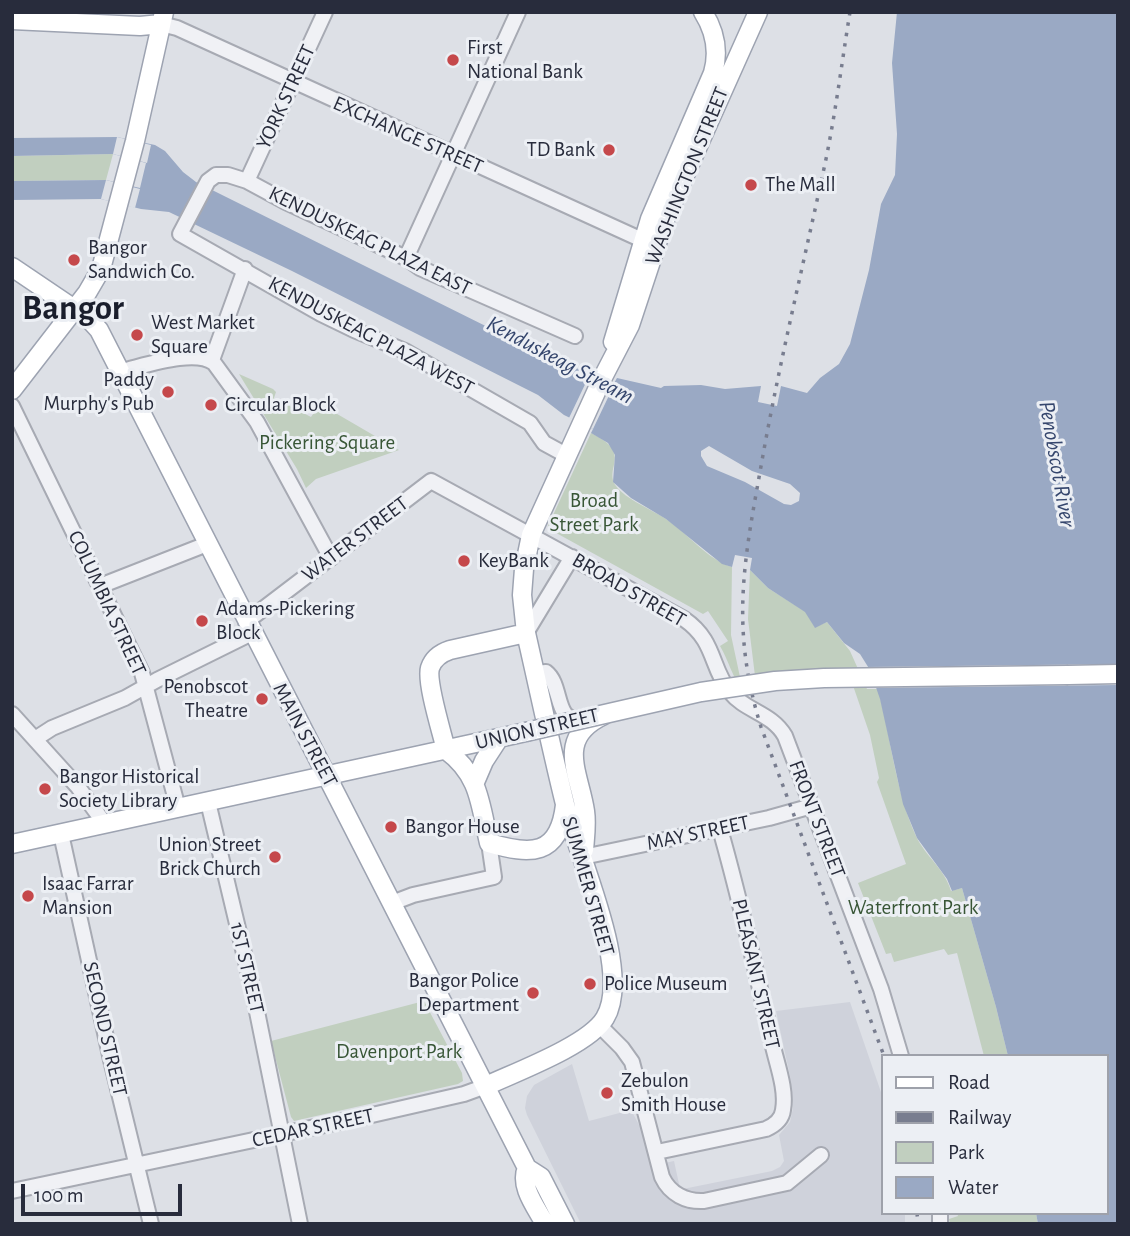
<!DOCTYPE html>
<style>
body{margin:0}
#map{position:relative;width:1130px;height:1236px;overflow:hidden;background:#dde0e6;font-family:"Alegreya Sans",sans-serif}
canvas{display:block}
.frame{position:absolute;inset:0;border:14px solid #282c3c;pointer-events:none}
.legend{position:absolute;left:881px;top:1054px;width:228px;height:161px;box-sizing:border-box;background:#eceff4;border:2px solid #9ea1aa;margin:0;padding:9px 12px;list-style:none;font-size:21px;color:#282c3c}
.legend li{display:flex;align-items:center;gap:14px;height:35px}
.legend b{width:35px;border:2px solid #9ea1aa}
.scale{position:absolute;left:21px;top:1184px;width:161px;height:32px;box-sizing:border-box;border:4px solid #282c3c;border-top:0;padding-left:9px;font-size:21px;line-height:24px;white-space:nowrap;color:#282c3c;-webkit-text-stroke:5px #eceff4;paint-order:stroke}
</style>
<div id="map">
<canvas width="1130" height="1236"></canvas>
<div class="frame"></div>
<ul class="legend">
<li><b style="height:9px;background:#fff"></b>Road</li>
<li><b style="height:9px;background:#787d8f"></b>Railway</li>
<li><b style="height:19px;background:#c1cfbf"></b>Park</li>
<li><b style="height:19px;background:#9aa9c4"></b>Water</li>
</ul>
<div class="scale">100 m</div>
</div>
<script>
const ctx = document.querySelector('canvas').getContext('2d');
ctx.lineJoin = 'round';
function fill(path, color) {
  ctx.fillStyle = color;
  ctx.fill(path, 'evenodd');
}
function stroke(path, color, width, dash) {
  ctx.strokeStyle = color;
  ctx.lineWidth = width;
  ctx.lineCap = dash ? 'butt' : 'round';
  ctx.setLineDash(dash || []);
  ctx.stroke(path);
}
function label(font, color, halo, rows, align = 'center') {
  ctx.font = font + ' "Alegreya Sans",sans-serif';
  ctx.lineWidth = 6;
  ctx.setLineDash([]);
  ctx.textBaseline = 'middle';
  ctx.strokeStyle = halo;
  ctx.fillStyle = color;
  for (const [text, x, y, turn = 0] of rows) {
    ctx.save();
    ctx.translate(x, y);
    ctx.rotate((+turn || 0) * Math.PI / 180);
    ctx.textAlign = isNaN(turn) ? turn : align;
    if (halo) ctx.strokeText(text, 0, 0);
    ctx.fillText(text, 0, 0);
    ctx.restore();
  }
}
fill(new Path2D(`
 M850,1002l33,96v115h22v11h-324l-54,-109 -2,-7 2,-12 7,-11 38,-21 17,57 42,-11 13,24 7,32 23,-5 5,23 4,5 89,-18 8,-4 4,-6 -5,-26 11,-13 3,-14 -3,-32 -14,-65z`), '#cfd2db');
fill(new Path2D(`
 M113,154l-7,26 -94,1v-25z
 M239,374l34,15 3,3 -2,6 37,19 9,-13 79,46 -83,29 -10,9 -9,-19z
 M591,433c43,21 12,34 25,53 9,13 37,24 50,33 23,15 39,39 66,48l-1,68 12,56c-11,-14 -14,-30 -23,-45l8,-5 -20,-30 -5,3 -154,-85 -1,-3z
 M750,570l18,18 38,24 9,15 12,-5 23,29 17,38h11c13,49 17,100 38,147 9,20 29,33 35,55l11,-3 34,119 12,49h-24l-27,-103 -9,2 -4,-6 -50,13 -3,-9 -5,1 -28,-71 48,-19 -29,-82 2,-4 -9,-43 -22,-64 -93,5 -7,-57z
 M424,1001l38,72 1,8 -5,3 -164,37 -3,-4 -20,-76z
 M957,1213h79l2,11h-88l-1,-5 9,-3z`), '#c1cfbf');
fill(new Path2D(`
 M897,12h221v1212h-80l-2,-11h71v-157h-99l-12,-49 -34,-119 -10,3 -5,-12 -30,-41 -14,-34 -23,-105 -10,-29 -10,-16 -16,-11 -17,-21 -12,6 -10,-16 -37,-24 -18,-18 2,-12 -17,-3 -3,12 -10,-3 -56,-45 -35,-21 -18,-16 2,-27 -7,-12 -17,-10 2,-4 -29,-14 -26,-20 -246,-124 -123,-59 -28,-3 -40,-10 -89,1v-19l94,-1 34,8 6,-25 -33,-9 -101,2v-18l105,-1 38,8 10,6 18,21 13,10 360,179 28,10 29,14 4,-7 44,10 3,-2 37,-1 24,4 36,-3 -3,16 19,4 4,-20 26,7 13,-15 19,-14 11,-20 19,-74 12,-66 14,-29 2,-41 -5,-71zM709,446l43,25 38,13 10,9 -1,8 -8,4 -7,-1 -39,-22 -38,-16 -6,-10v-5z`), '#9aa9c4');
fill(new Path2D(`
 M117,137l34,8 -4,18 -34,-9z
 M106,180l34,9 -5,19 -34,-9z
 M590,374l24,11 -21,44 -24,-11z
 M1118,664v21l-244,3 -9,-21z`), '#dde0e6');
const minor = new Path2D(`
 M161,24l16,4 474,216
 M247,181l78,-169
 M406,258l112,-246
 M212,360l33,-91
 M121,371c23,-5 74,-23 93,-8l43,59 74,136
 M12,406l130,267 36,135
 M566,455l-22,-12 -14,-20 -125,-72 -51,-21 -33,-16 -141,-80 28,-53 8,-6h12l19,6 39,21 120,56 14,10 155,68
 M100,586l107,-42
 M246,622l185,-141 253,138c32,22 26,48 46,73 15,19 42,21 55,44l96,253 20,67
 M526,633l46,-76
 M535,673l11,-1c17,13 8,52 35,47
 M12,714l66,73 27,37
 M35,739l17,-11 73,-30 32,-18 95,-47
 M208,802l44,185 48,237
 M61,834l50,226 40,164
 M583,857l186,-39 43,-12
 M392,903l21,-8 81,-18 -5,-34
 M600,1026l22,22 10,14 30,115c8,17 24,25 42,24l83,-18 34,-28
 M657,1152l109,-23c9,-4 16,-10 17,-19 4,-21 -7,-48 -11,-68 -16,-72 -32,-143 -52,-213
 M12,1191l360,-76 92,-21 22,-8
 M940,1224v-11`);
const major = new Path2D(`
 M12,20l128,6 21,-2
 M12,267l77,52 10,11 428,838 14,9 24,47
 M613,342l37,-123 63,-146c6,-21 2,-42 -10,-61
 M12,390l75,-97 14,-24 34,-128 29,-129
 M1068,675l50,-1
 M446,750c34,25 34,54 43,93 41,12 70,14 76,-38
 M446,750c-4,-17 -20,-68 -16,-82 3,-9 11,-15 20,-18l76,-17
 M475,782l9,-21 15,-23
 M12,844l514,-112
 M584,850c1,-13 3,-26 1,-39 -6,-39 -30,-73 19,-96
 M486,1086c30,-14 103,-41 119,-68 28,-46 -28,-164 -40,-214 -14,-57 -26,-114 -39,-171l-4,-38 2,-26 7,-34 71,-156 28,-54 34,-103 94,-210
 M527,1168c-8,18 9,39 18,56`);
stroke(minor, '#a7aab3', 18);
stroke(major, '#9da3b1', 21);
stroke(minor, '#f0f1f5', 14);
stroke(major, '#fff', 18);
stroke(new Path2D(`
 M850,12c-8,49 -14,98 -24,147 -21,99 -45,196 -63,296 -18,102 -34,169 -2,272l123,329
 M917,1213l1,11`), '#787d8f', 3.5, [3.5, 7]);
const majorBridge = new Path2D(`
 M526,732l175,-40 74,-11 49,-3 244,-3`);
stroke(majorBridge, '#9da3b1', 21, []);
stroke(majorBridge, '#fff', 18);
for (const [x, y, r, color] of [
 [453,60,7,"#c5484b"],
 [609,150,7,"#c5484b"],
 [751,185,7,"#c5484b"],
 [74,260,7,"#c5484b"],
 [137,335,7,"#c5484b"],
 [168,392,7,"#c5484b"],
 [211,405,7,"#c5484b"],
 [464,561,7,"#c5484b"],
 [202,621,7,"#c5484b"],
 [262,699,7,"#c5484b"],
 [45,789,7,"#c5484b"],
 [391,827,7,"#c5484b"],
 [275,857,7,"#c5484b"],
 [28,896,7,"#c5484b"],
 [590,984,7,"#c5484b"],
 [533,993,7,"#c5484b"],
 [607,1093,7,"#c5484b"]
]) {
  const dot = new Path2D();
  dot.arc(x, y, r, 0, 2 * Math.PI);
  ctx.fillStyle = color;
  ctx.fill(dot);
  stroke(dot, '#eceff4', 2.5);
}
label('21px', '#282c3c', '#eceff4', [
 ["First",467,48],
 ["National Bank",467,72],
 ["TD Bank",595,150,"right"],
 ["The Mall",765,185],
 ["Bangor",88,248],
 ["Sandwich Co.",88,272],
 ["West Market",151,323],
 ["Square",151,347],
 ["Paddy",154,380,"right"],
 ["Murphy's Pub",154,404,"right"],
 ["Circular Block",225,405],
 ["KeyBank",478,561],
 ["Adams-Pickering",216,609],
 ["Block",216,633],
 ["Penobscot",248,687,"right"],
 ["Theatre",248,711,"right"],
 ["Bangor Historical",59,777],
 ["Society Library",59,801],
 ["Bangor House",405,827],
 ["Union Street",261,845,"right"],
 ["Brick Church",261,869,"right"],
 ["Isaac Farrar",42,884],
 ["Mansion",42,908],
 ["Bangor Police",519,981,"right"],
 ["Department",519,1005,"right"],
 ["Police Museum",604,984],
 ["Zebulon",621,1081],
 ["Smith House",621,1105]
], 'left');
label('21px', '#282c3c', '#eceff4', [
 ["YORK STREET",286,97,-65],
 ["EXCHANGE STREET",408,135,24],
 ["WASHINGTON STREET",687,176,-68],
 ["KENDUSKEAG PLAZA EAST",370,241,26],
 ["KENDUSKEAG PLAZA WEST",371,336,28],
 ["WATER STREET",355,539,-37],
 ["BROAD STREET",629,590,30],
 ["COLUMBIA STREET",107,603,65],
 ["UNION STREET",537,729,-13],
 ["MAIN STREET",305,735,62],
 ["FRONT STREET",817,819,69],
 ["MAY STREET",698,833,-12],
 ["SUMMER STREET",588,886,74],
 ["1ST STREET",247,968,77],
 ["PLEASANT STREET",756,974,77],
 ["SECOND STREET",105,1029,77],
 ["CEDAR STREET",313,1128,-12]
]);
label('21px', '#385636', '#eceff4', [
 ["Pickering Square",327,443],
 ["Broad",594,501],
 ["Street Park",594,525],
 ["Waterfront Park",913,908],
 ["Davenport Park",399,1052]
]);
label('italic 23px', '#35466d', '#eceff4', [
 ["Kenduskeag Stream",560,360,28],
 ["Penobscot River",1057,464,80]
]);
label('bold 35px', '#1a1e2c', '#eceff4', [
 ["Bangor",73,308]
]);
</script>
